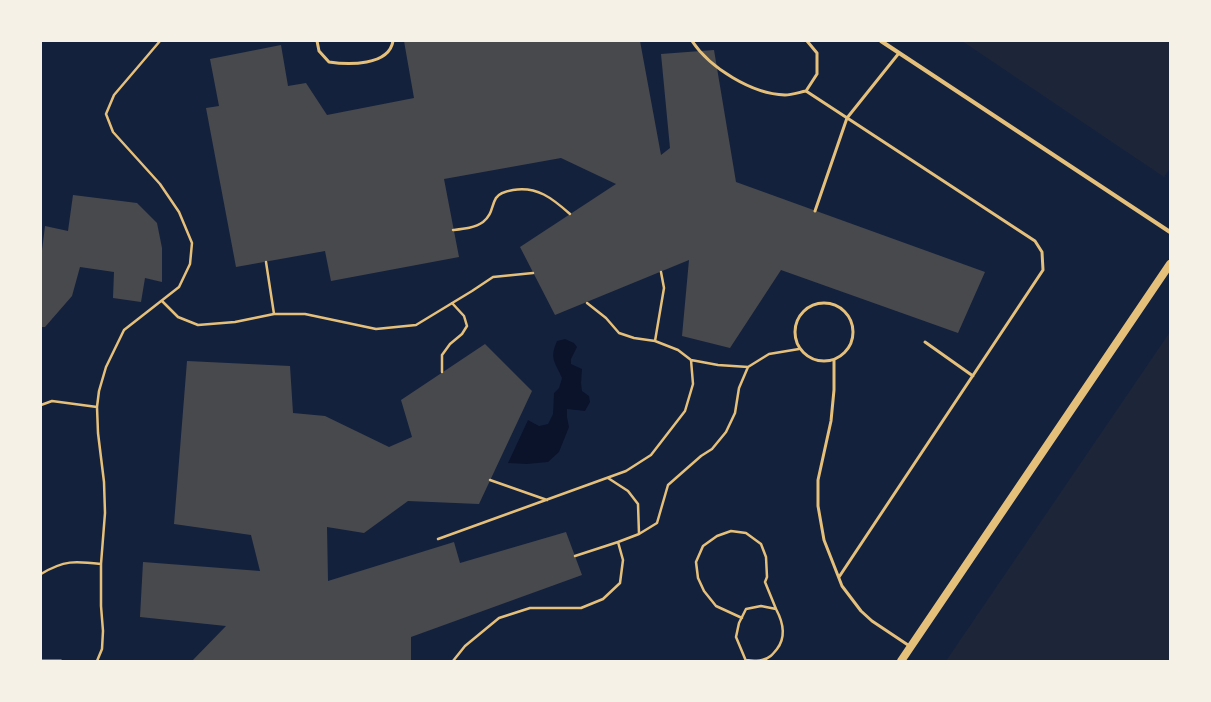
<!DOCTYPE html>
<style>
body{margin:0}
#map{position:relative;width:1211px;height:702px;overflow:hidden;background:#14213d;font-family:Montserrat,sans-serif}
canvas{display:block}
.frame{position:absolute;inset:0;border:42px solid #f6f1e7;pointer-events:none}
</style>
<div id="map">
<canvas width="1211" height="702"></canvas>
<div class="frame"></div>
</div>
<script>
const ctx = document.querySelector('canvas').getContext('2d');
ctx.lineJoin = 'round';
function fill(path, color) {
  ctx.fillStyle = color;
  ctx.fill(path, 'evenodd');
}
function stroke(path, color, width, dash) {
  ctx.strokeStyle = color;
  ctx.lineWidth = width;
  ctx.lineCap = dash ? 'butt' : 'round';
  ctx.setLineDash(dash || []);
  ctx.stroke(path);
}
fill(new Path2D(`
 M962,41h208v127l-6,9z
 M1170,332v329h-224z`), '#1d2539');
fill(new Path2D(`
 M565,339l9,4 3,4 -6,12v5l11,5 -1,14 1,8 7,5 1,6 -5,9 -18,-2v8l2,10 -10,25 -11,10 -21,2 -19,-1 20,-43 11,6 9,-2 5,-10 1,-21 5,-5 3,-10c-7,-16 -13,-19 -5,-37z`), '#0b132b');
fill(new Path2D(`
 M404,41h236l21,114 9,-7 -9,-94 53,-4 22,132 249,90 -27,61 -177,-63 -51,78 -48,-12 7,-76 -134,55 -35,-68 96,-63 -55,-26 -117,21 15,78 -128,24 -6,-30 -89,16 -30,-159 13,-2 -9,-47 71,-14 7,41 18,-3 21,32 87,-17z
 M73,195l64,8 20,20 5,25v34l-17,-4 -4,24 -28,-4 1,-26 -34,-5 -8,29 -27,31h-4v-68l4,-33 23,5z
 M485,344l47,47 -53,113 -71,-3 -44,32 -37,-6 1,54 126,-39 6,21 106,-31 16,43 -171,62v24h-219l34,-35 -86,-9 3,-55 117,9 -9,-36 -77,-11 13,-163 103,5 3,47 32,3 64,31 23,-10 -11,-37z`), '#48494c');
stroke(new Path2D(`
 M453,230c10,-1 22,-2 30,-8 10,-8 8,-16 13,-24 3,-5 11,-7 17,-8 24,-4 39,8 57,24
 M266,262l8,52
 M162,301l16,16 20,8 37,-3 39,-8h31l71,15 40,-4 56,-34 21,-14 40,-4
 M587,303l19,15 13,15 15,5 21,3 23,9 13,10 27,5 30,2 21,-13 30,-5
 M655,341l9,-53 -3,-16
 M442,372v-17l8,-11 12,-10 5,-8 -3,-10 -12,-13
 M41,405l11,-4 45,6
 M608,478l20,13 10,13 1,30
 M490,480l57,20
 M438,539l188,-68 25,-16 34,-44 8,-27 -2,-24
 M575,556l43,-14
 M41,574c23,-14 34,-13 60,-10
 M742,618l-26,-12 -12,-15 -6,-13 -2,-16 7,-16 14,-10 14,-5 15,2 15,11 5,13 1,20 -2,5 11,27
 M97,661l5,-12 1,-18 -2,-25v-42l4,-51 -1,-31 -6,-49 -1,-26 2,-16 7,-24 18,-37 55,-43 11,-23 2,-21 -13,-31 -19,-28 -47,-52 -7,-18 8,-19 46,-54
 M453,661l12,-15 34,-28 31,-10h51l22,-9 17,-16 3,-23 -5,-18 21,-8 18,-11 11,-38 33,-29 11,-7 14,-17 9,-19 4,-25 9,-21
 M746,661l-10,-24 3,-14 7,-14 15,-3 15,3c7,13 11,27 1,40 -4,5 -8,10 -15,11 -5,2 -11,0 -16,0`), '#e5c07b', 2.5);
stroke(new Path2D(`
 M317,41l2,10 10,11c19,3 60,4 64,-21
 M692,41c18,27 60,53 93,54 7,0 15,-3 21,-4l11,-17v-21l-10,-12
 M806,91l229,150 7,11 1,18 -204,307
 M815,211l32,-93 52,-65
 M795 332a29 29 0 1 1 58 0a29 29 0 1 1-58 0Z
 M925,342l48,34
 M834,360v30l-3,31 -13,59v26l6,34 18,46 19,25 11,10 39,26
 M41,661h20`), '#e5c07b', 3);
stroke(new Path2D(`
 M881,41l289,191`), '#e5c07b', 4);
stroke(new Path2D(`
 M901,661l269,-397`), '#e5c07b', 8);
</script>
